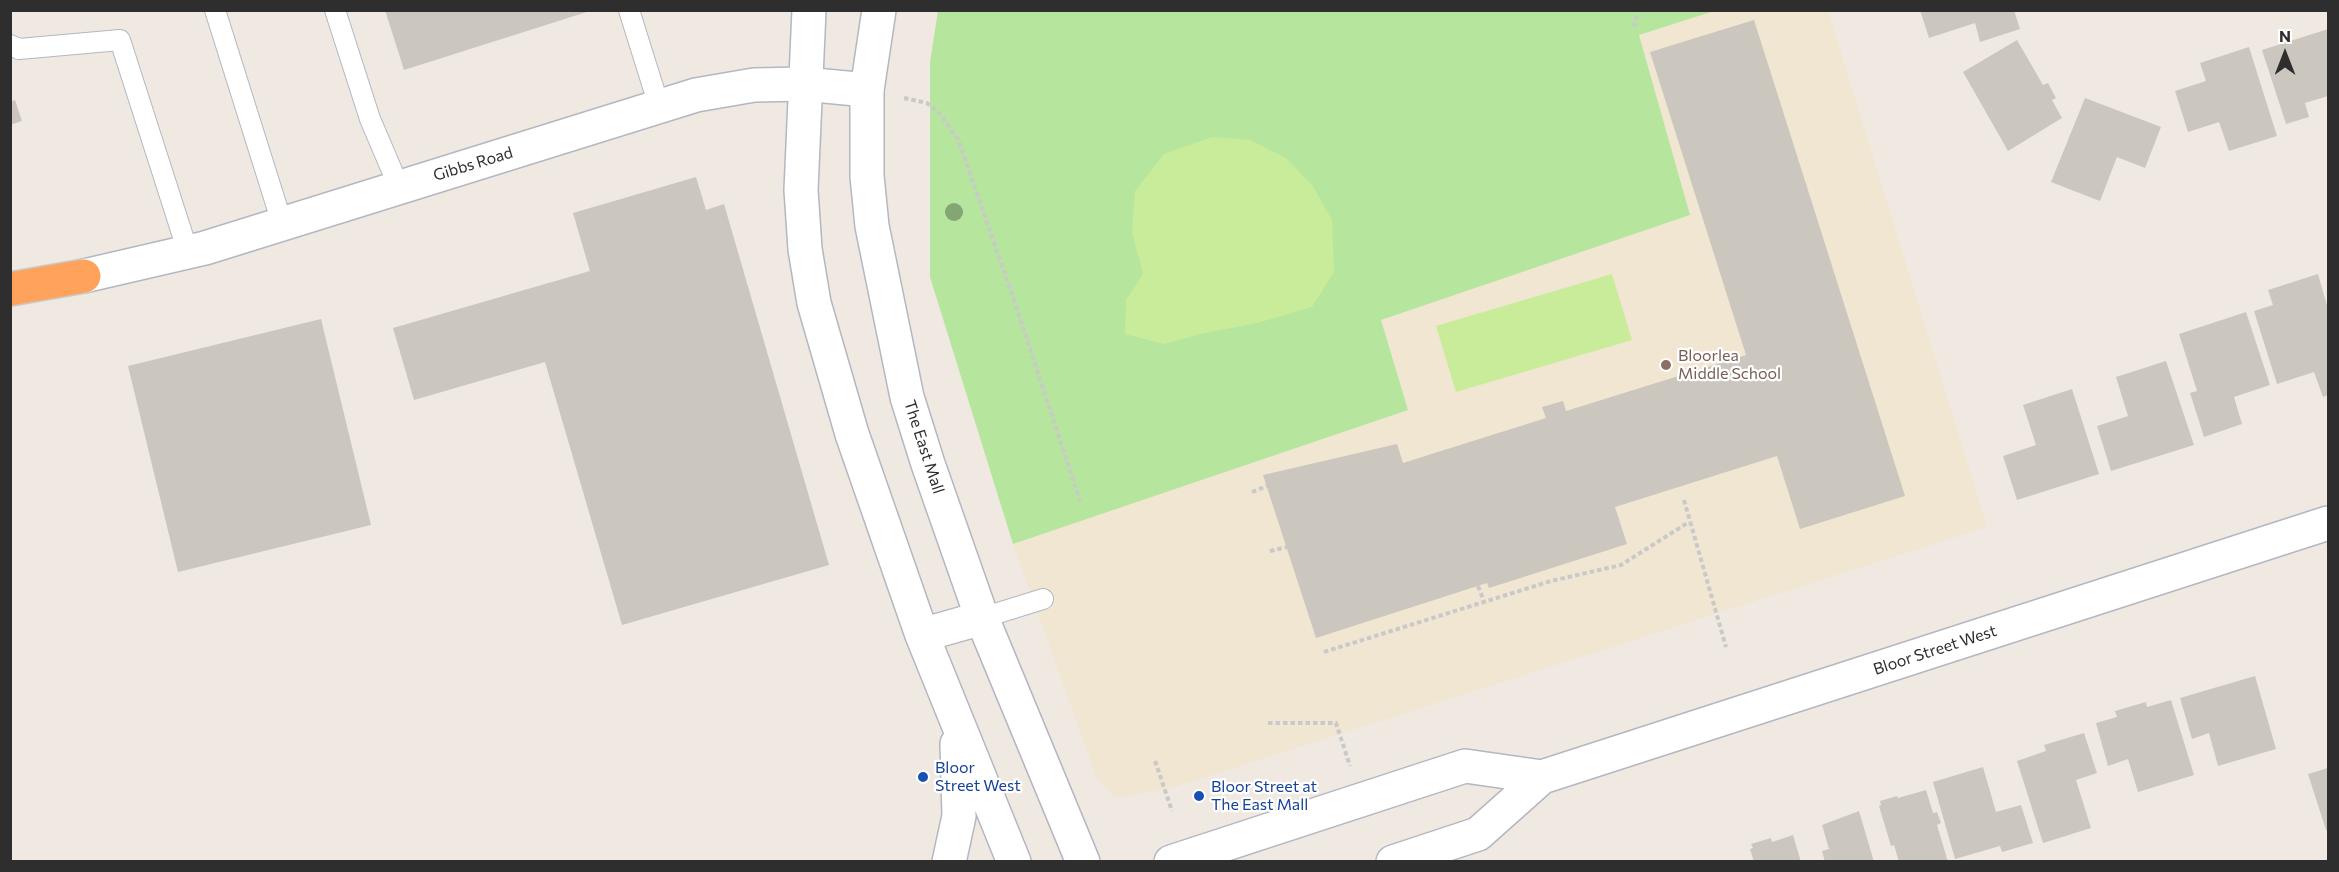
<!DOCTYPE html>
<style>
body{margin:0}
#map{position:relative;width:2339px;height:872px;overflow:hidden;background:#efe9e1;font-family:Commissioner,sans-serif}
canvas{display:block}
.frame{position:absolute;inset:0;border:12px solid #2e2e2e;pointer-events:none}
.north{position:absolute;left:2255px;top:24px;width:60px;height:60px;-webkit-text-stroke:4px #fff;paint-order:stroke;rotate:0deg;font-size:16px;font-weight:700;line-height:24px;text-align:center;color:#2e2e2e}
.north::after{content:'';display:block;margin:auto;width:21px;height:27px;background:#2e2e2e;clip-path:polygon(50% 0,100% 100%,50% 72%,0 100%)}
</style>
<div id="map">
<canvas width="2339" height="872"></canvas>
<div class="frame"></div>
<div class="north">N</div>
</div>
<script>
const ctx = document.querySelector('canvas').getContext('2d');
ctx.lineJoin = 'round';
function fill(path, color) {
  ctx.fillStyle = color;
  ctx.fill(path, 'evenodd');
}
function stroke(path, color, width, dash) {
  ctx.strokeStyle = color;
  ctx.lineWidth = width;
  ctx.lineCap = dash ? 'butt' : 'round';
  ctx.setLineDash(dash || []);
  ctx.stroke(path);
}
function label(font, color, halo, rows, align = 'center') {
  ctx.font = font + ' Commissioner,sans-serif';
  ctx.lineWidth = 4.5;
  ctx.setLineDash([]);
  ctx.textBaseline = 'middle';
  ctx.strokeStyle = halo;
  ctx.fillStyle = color;
  for (const [text, x, y, turn = 0] of rows) {
    ctx.save();
    ctx.translate(x, y);
    ctx.rotate((+turn || 0) * Math.PI / 180);
    ctx.textAlign = isNaN(turn) ? turn : align;
    if (halo) ctx.strokeText(text, 0, 0);
    ctx.fillText(text, 0, 0);
    ctx.restore();
  }
}
fill(new Path2D(`
 M1714,10l114,1 159,516 -819,262 -52,9 -19,-19 -84,-235 395,-134 -27,-90 309,-105 -51,-180z`), '#f0e6d1');
fill(new Path2D(`
 M938,11h776l-75,24 51,180 -309,105 27,90 -395,134 -83,-267v-215z`), '#b6e59e');
fill(new Path2D(`
 M1212,137l38,3 36,18 27,28 19,34 2,52 -22,35 -55,16 -57,11 -36,10 -39,-10 1,-34 17,-26 -11,-42 3,-41 29,-37z
 M1612,274l20,66 -176,52 -20,-66z`), '#c9ec9a');
fill(new Path2D(`
 M385,10h205v1l-186,59z
 M1920,10h94l6,19 -40,13 -5,-19 -46,15z
 M1754,20l151,476 -105,33 -23,-73 -162,51 12,37 -138,44 -2,-5 -171,55 -53,-163 134,-31 6,19 143,-45 -4,-11 21,-6 3,10 180,-56 -96,-303z
 M2328,29v67l-23,7 4,14 -23,7 -24,-74z
 M2017,40l26,45 5,-2 8,15 -4,2 10,18 -54,33 -45,-79z
 M2249,47l28,89 -48,15 -10,-29 -31,10 -13,-41 31,-10 -6,-18z
 M2085,98l76,29 -16,41 -28,-11 -17,44 -49,-19z
 M15,100l7,21 -12,4v-23z
 M696,177l10,33 18,-6 105,361 -207,60 -77,-263 -131,38 -21,-72 197,-57 -17,-58z
 M2318,274l10,35v86l-5,2 -9,-25 -37,12 -23,-73 19,-6 -5,-15z
 M2246,312l24,73 -36,12 8,27 -38,13 -14,-44 7,-2 -18,-57z
 M321,319l50,206 -193,47 -50,-206z
 M2166,361l28,84 -83,26 -14,-45 31,-10 -12,-39z
 M2072,389l27,85 -82,26 -14,-44 33,-11 -13,-40z
 M2255,676l21,73 -58,17 -9,-33 -17,6 -12,-41z
 M2171,700l23,75 -56,17 -10,-33 -20,7 -12,-43 21,-6 -2,-6 31,-9 1,5z
 M2084,733l13,40 -21,7 15,48 -48,15 -26,-82 29,-10 -2,-6z
 M1983,767l13,45 25,-7 12,38 -31,9 -2,-6 -45,13 -22,-77z
 M2328,768v62h-2l-18,-56z
 M1926,790l7,23 4,-1 4,11 -4,2 11,37h-49l-5,-17 -3,1 -12,-40 2,-1 -1,-4 17,-5 1,2z
 M1859,811l15,51h-49l-3,-11 7,-2 -7,-24z
 M1793,835l8,27h-47l-4,-13 3,-1 -2,-4 20,-6 1,4z`), '#cbc7bf');
const service = new Path2D(`
 M215,10l67,213
 M335,10l35,109 29,68
 M629,10l30,96
 M10,45l9,4 101,-9 68,212
 M982,618l61,-19`);
const tertiary = new Path2D(`
 M84,276l121,-28 491,-153 58,-10 50,-1 63,6`);
const secondary = new Path2D(`
 M809,10l-8,180 4,59 9,54 38,131 70,201 92,227
 M879,10l-12,80v86l5,50 35,171 21,67 54,154 101,244
 M922,635l60,-17
 M949,862l10,-46 -2,-72
 M1171,862l294,-96 77,11
 M1393,862l85,-28 64,-57 786,-254`);
const motorway = new Path2D(`
 M10,289l74,-13`);
stroke(service, '#b4b7c1', 22);
stroke(tertiary, '#b4b7c1', 36);
stroke(secondary, '#b4b7c1', 36);
stroke(motorway, '#c9c9c9', 36);
stroke(new Path2D(`
 M1634,27l4,-17
 M904,98l23,5 12,10 19,26 56,161 66,201
 M1252,492l15,-6
 M1684,500l42,147
 M1270,551l17,-4
 M1478,586l6,15
 M1324,652l227,-71 70,-16 68,-43
 M1268,723h68l14,43
 M1155,761l17,50`), '#c9c9c9', 4, [4.5, 3]);
stroke(service, '#fff', 20);
stroke(tertiary, '#fff', 33);
stroke(secondary, '#fff', 33);
stroke(motorway, '#ffa35c', 33);
ctx.fillStyle = '#84a574';
for (const [x, y] of [
 [954,212]
]) {
  ctx.beginPath();
  ctx.arc(x, y, 9, 0, 2 * Math.PI);
  ctx.fill();
}
for (const [x, y, r, color] of [
 [1666,365,6,"#8d6e63"],
 [923,777,6,"#1a4fb4"],
 [1199,796,6,"#1a4fb4"]
]) {
  const dot = new Path2D();
  dot.arc(x, y, r, 0, 2 * Math.PI);
  ctx.fillStyle = color;
  ctx.fill(dot);
  stroke(dot, '#fff', 2);
}
label('16px', '#2e2e2e', '#fff', [
 ["Gibbs Road",473,164,-17],
 ["The East Mall",924,447,72],
 ["Bloor Street West",1935,650,-18]
]);
label('16px', '#785e54', '#fff', [
 ["Bloorlea",1678,356],
 ["Middle School",1678,374]
], 'left');
label('16px', '#164399', '#fff', [
 ["Bloor",935,768],
 ["Street West",935,786],
 ["Bloor Street at",1211,787],
 ["The East Mall",1211,805]
], 'left');
</script>
